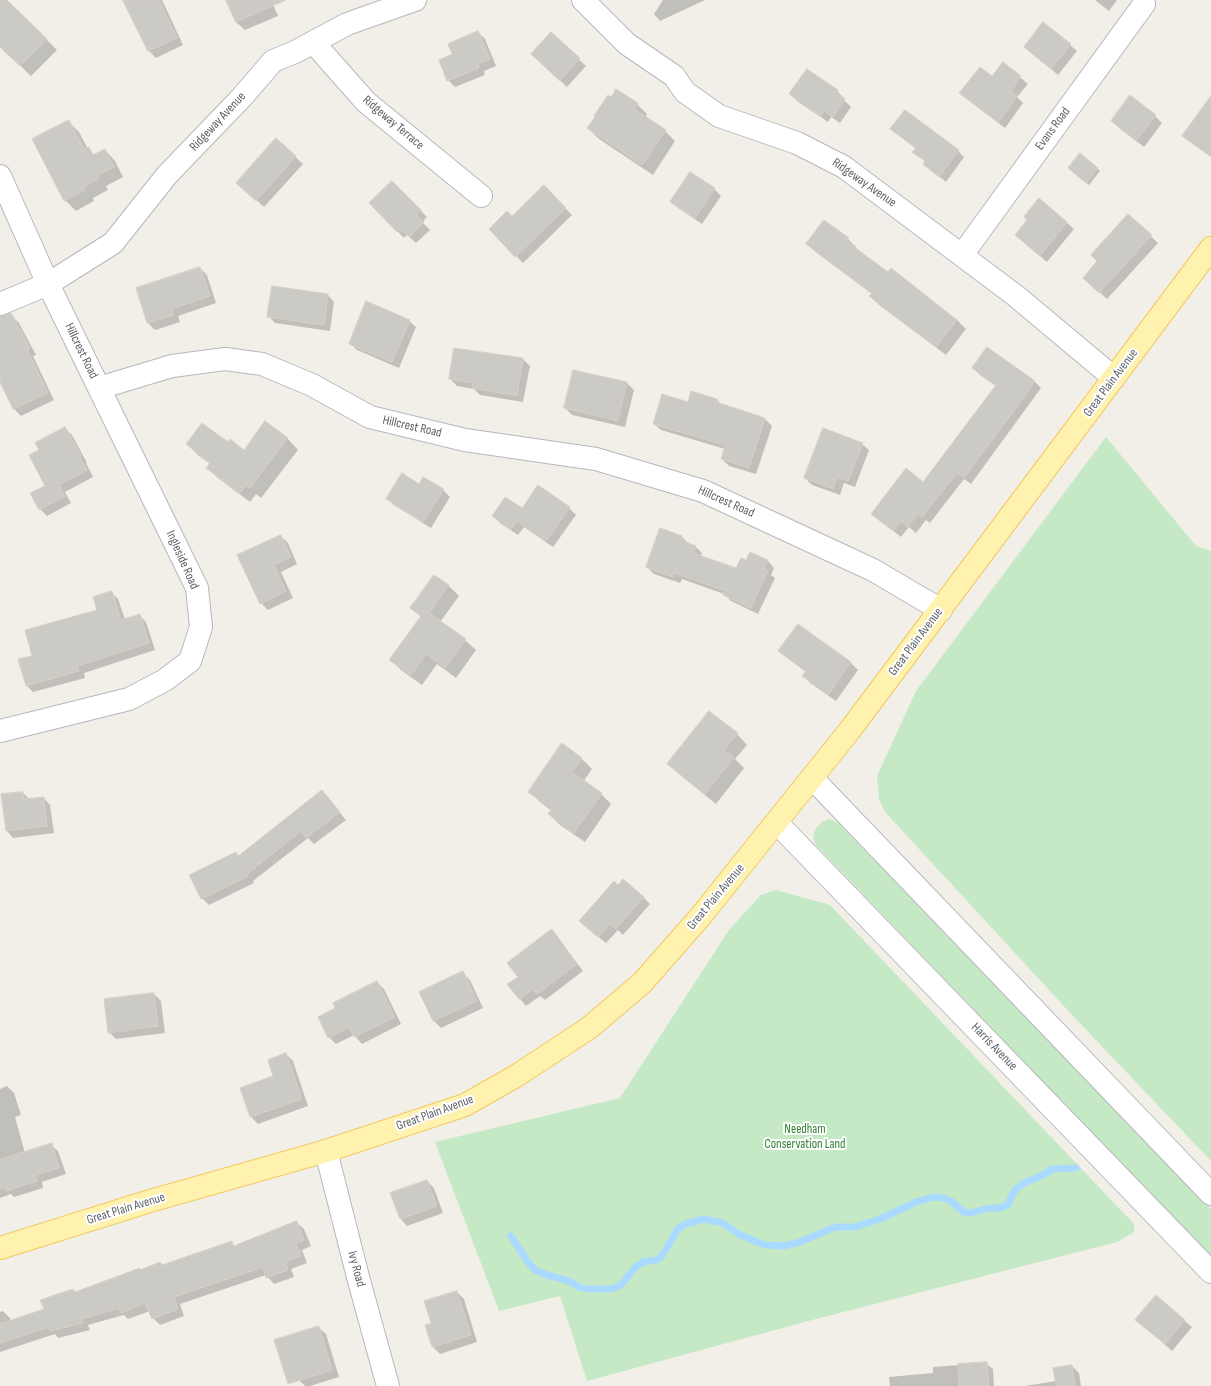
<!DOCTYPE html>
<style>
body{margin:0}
canvas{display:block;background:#f1efe8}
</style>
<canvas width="1211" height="1386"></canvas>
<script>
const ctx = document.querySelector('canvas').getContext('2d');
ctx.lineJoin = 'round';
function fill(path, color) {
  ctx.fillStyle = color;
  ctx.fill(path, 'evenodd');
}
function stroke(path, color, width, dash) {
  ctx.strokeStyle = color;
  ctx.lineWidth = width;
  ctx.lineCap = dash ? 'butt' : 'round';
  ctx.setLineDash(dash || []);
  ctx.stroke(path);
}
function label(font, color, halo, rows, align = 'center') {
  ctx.font = font + ' "Sofia Sans Condensed",sans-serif';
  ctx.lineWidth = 4;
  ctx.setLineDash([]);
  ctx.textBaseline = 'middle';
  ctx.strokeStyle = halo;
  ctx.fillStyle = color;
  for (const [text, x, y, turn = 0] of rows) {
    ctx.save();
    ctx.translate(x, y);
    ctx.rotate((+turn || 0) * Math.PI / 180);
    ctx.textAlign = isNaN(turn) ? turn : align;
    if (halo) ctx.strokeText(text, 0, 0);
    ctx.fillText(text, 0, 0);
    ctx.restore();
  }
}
fill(new Path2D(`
 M1106,437l90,109 15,5v610l-137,-144 -189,-205 -6,-13 -2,-23 39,-85z
 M829,819l8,3 374,387v48l-395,-412c-7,-11 2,-23 13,-26z
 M776,890l54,15 304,319v8l-17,10 -305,78 -225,61 -27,-85 -61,15 -64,-169 185,-44 109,-168 32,-35z`), '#c5e8c5');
fill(new Path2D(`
 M0,0h6l51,50 -26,26 -31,-30z
 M125,0h37l21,45 -27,13 -7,-7z
 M227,0h50l-5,2 6,14 -33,14 -9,-8z
 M663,0h42l-45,21 -6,-7z
 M1095,0h22l-8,11z
 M478,32l7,7 11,27 -12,5 1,4 -30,12 -7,-7 5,-25z
 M551,34l35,32 -19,21 -35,-33z
 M1070,45l7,6 -19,24 -33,-28z
 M1003,63l25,21 -11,13 6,6 -18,25 -37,-28 -7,-7 31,-16z
 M837,91l7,7 -1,1 8,8 -11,16 -9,-6 -3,5 -31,-21 -7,-7z
 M612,98l25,6 10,10 -2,4 20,13 10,10 -22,34 -54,-36 -11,-11z
 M1211,98v59l-21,-15 -7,-6z
 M905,111l53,40 6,6 -18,25 -22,-18 2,-2 -12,-10 2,-3 -25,-21z
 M1155,116l7,7 -18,24 -25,-19 -7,-7z
 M68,121l11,11 9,17 7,6 10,-5 10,11 8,16 -17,9 2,4 -15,8 1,3 -18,10 -11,-11z
 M276,139l27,25 -39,43 -20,-18z
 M1097,168l3,3 -11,14 -17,-14z
 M392,182l35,35 -5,5 8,8 -14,13 -9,-8 -3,3 -34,-35z
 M544,187l28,28 -49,48 -33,-34 22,-11z
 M714,189l7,7 -19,28 -24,-16 -7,-7z
 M1039,200l35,29 -27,33 -31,-27 12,-15z
 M1128,215l30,28 -51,56 -16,-15 7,-22z
 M848,239l9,9 -1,2 101,70 9,9 -20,26 -67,-50 -9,-9 2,-2 -55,-41 -10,-9z
 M200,268l7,7 9,28 -38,13 2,6 -25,8 -7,-7 -11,-35z
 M328,295l6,7 -4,29 -55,-8 -7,-7z
 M12,316l7,7 17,32 -3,1 21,44 -33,16 -7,-7 -14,-29v-57z
 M409,321l7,6 -17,41 -42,-18 -7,-7z
 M523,359l7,7 -7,36 -43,-7 -6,-6 -17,-3 -7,-7z
 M973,368l61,13 7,7 -70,96 -7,-5 -34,44 -4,-3 -10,13 -7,-6 -8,10 -29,-23 52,-31 72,-97 -16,-11z
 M574,371l53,12 7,7 -9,37 -53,-12 -7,-7z
 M692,393l25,7 5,5 43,14 7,7 -16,48 -27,-8 -7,-7 3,-10 -64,-19 -7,-6 35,-21z
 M265,422l23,17 10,11 -37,48 -5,-4 -6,8 -32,-24 -10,-10 2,-4 -12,-9 -11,-11 41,-1 16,8z
 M65,428l7,7 15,28h-1l7,14 -28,15 6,11 -24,13 -7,-7 6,-23 -6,-35z
 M862,444l7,6 -14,37 -11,-4 -4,12 -28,-10 -7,-7z
 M419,485l24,5 7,7 -19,31 -37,-23 -7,-7z
 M569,508l7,7 -23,32 -29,-20 -6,8 -18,-12 -7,-7 30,-6z
 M281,536l7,7 9,21 -16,8 12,26 -25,12 -7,-7z
 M682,537l7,7 6,2 7,7 -1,3 35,13 11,-7 4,-9 17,8 6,7 -3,7 4,3 -17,36 -27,-13 -7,-7 -42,-15 -2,4 -26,-9 -7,-7z
 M434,576l15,10 10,10 -19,26 25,18 11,10 -20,28 -19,-14 -15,21 -21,-15 -10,-10 30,-43 -10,-9z
 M111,592l7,7 7,20 14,-4 7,7 9,28 -71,23 1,5 -52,14 -7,-7 7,-29 66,-46z
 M798,625l53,38 7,7 -22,31 -26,-18 -6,-7 2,-4 -19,-14 -7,-7z
 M737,734l10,11 -12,14 9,9 -28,36 -37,-30 -10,-10z
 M562,745l20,14 10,10 -9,13 18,12 10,10 -26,38 -25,-17 -11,-11 3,-3 -12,-9 -10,-10z
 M322,792l24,28 -32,24 -6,-6 -55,43 1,2 -45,22 -7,-7 33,-45 4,3z
 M23,793l7,7 14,-2 6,7 4,28 -41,5 -6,-7z
 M619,886l24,11 7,7 -27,31 -5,-5 -12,13 -19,-15z
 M551,931l7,7 25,33 -38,29 -5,-4 -14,10 -17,-21 10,-8z
 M463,973l7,7 13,28 -42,20 -7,-7 -13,-29z
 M377,982l7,7 17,35 -39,20 -8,-9 -18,9 -7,-7 -10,-20 17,-8z
 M154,994l7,7 4,32 -49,6 -7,-7z
 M286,1054l7,7 15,45 -50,18 -7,-7 -10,-29 33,-12z
 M7,1086l7,7 7,22 -6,2 10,36 26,-8 7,6 8,23 -24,8 1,6 -29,9 -3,-3 -11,4v-109z
 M427,1181l7,7 9,25 -36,13 -6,-7z
 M297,1223l7,6 7,17 -9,4 5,13 -16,6 3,8 -20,7 -8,-9 -86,29 4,12 -24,9 -7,-7 -3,-7 -22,8 -4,-4 -36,10 2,5 -32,8 -3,-4 -55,18v-40l3,-1 7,7 1,3 34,-11 31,-17 64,-24 1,2 22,-5 68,-24 4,4z
 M457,1292l7,7 13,43 -37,12 -7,-7 -7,-22 6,-1z
 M1156,1297l36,30 -20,24 -35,-31z
 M319,1328l7,6 13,43 -29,9h-5l-6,-6z
 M986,1363l7,6 1,17h-104l-1,-9 44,-4v-6z
 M1072,1366l7,7 2,13h-56l31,-5z`), '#0003');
stroke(new Path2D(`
 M511,1236l16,25 8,9 12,5 22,6 12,7 10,1h19l10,-3 16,-19 7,-5 14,-2 5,-4 16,-27 7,-5 19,-5 19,4 17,12 25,10 19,1 16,-4 35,-15h20l25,-8 36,-17 18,-5 9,1 8,3 13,11 7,1 18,-5h11l8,-3 4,-10 5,-7 7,-5 19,-8 9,-6 24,-1`), '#aadaff', 7);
const building = new Path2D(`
 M0,0h7l40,39 -27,27 -20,-19z
 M123,0h36l18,38 -29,13z
 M226,0h60l-50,22z
 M1043,22l28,22 -20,25 -27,-22z
 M478,31l12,28 -12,5 1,4 -32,13 -8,-21 13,-6 -4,-10z
 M551,32l29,26 -20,23 -29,-27z
 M1003,62l18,14 -10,15 6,5 -19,26 -39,-29 21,-26 12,9z
 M807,69l31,21 -2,3 9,6 -12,18 -9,-6 -3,5 -32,-22z
 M616,89l22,14 -4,6 32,21 -24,35 -55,-37 8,-11 -1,-1 14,-21 3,2z
 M1130,95l26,20 -19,25 -26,-19z
 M1211,96v60l-29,-20z
 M905,110l54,40 -20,27 -16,-13 2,-3 -13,-9 4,-4 -26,-19z
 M69,120l15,29 5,-2 4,8 12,-6 9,18 -17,8 2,4 -16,8 2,3 -21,11 -32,-62z
 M276,138l20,18 -40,45 -20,-18z
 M1080,153l18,15 -12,15 -18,-15z
 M690,172l25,16 -20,30 -25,-16z
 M392,181l29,29 -5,5 8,7 -15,15 -9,-8 -3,3 -28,-29z
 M544,185l22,23 -51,49 -26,-28 18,-18 5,5z
 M1039,198l28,24 -27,34 -25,-21 12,-15 -3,-3z
 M1128,214l24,21 -53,58 -16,-15 14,-17 -6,-6z
 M824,220l25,18 -3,3 42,31 3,-4 66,52 -21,27 -67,-51 3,-3 -66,-49z
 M200,267l10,29 -38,13 2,6 -27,8 -11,-35z
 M272,286l56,8 -4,31 -57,-8z
 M366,301l44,19 -18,42 -43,-18z
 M11,313l19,35 -3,1 21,44 -35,16 -13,-27v-66z
 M987,347l48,34 -24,34 -47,63 -7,-5 -35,44 -4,-3 -10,13 -7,-6 -8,10 -22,-17 35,-46 17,14 73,-97 -24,-17z
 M454,348l69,10 -6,38 -45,-8 1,-5 -24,-4z
 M573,370l54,12 -9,39 -54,-13z
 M691,391l26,8 -1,3 49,16 -16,50 -28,-9 4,-14 -72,-21 9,-30 26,8z
 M265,421l23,17 -38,50 -4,-3 -6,8 -34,-25 4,-5 -24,-19 16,-21 26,19 2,-3 14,11z
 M65,427l16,29h-2l8,14 -28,15 6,11 -26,14 -9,-17 15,-7 -16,-31 10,-5 -4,-7z
 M823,428l40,15 -15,38 -11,-4 -4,12 -29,-11z
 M402,473l17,11 4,-7 21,12 -21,33 -37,-23z
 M538,485l32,22 -24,34 -29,-20 -6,8 -19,-13 13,-19 17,11z
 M660,528l22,8 -1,4 15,6 -3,7 43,15 5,-10 5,2 4,-8 18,8 -4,9 4,1 -17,38 -28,-13 2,-4 -50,-18 -2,4 -27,-10z
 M281,535l10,22 -17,8 12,26 -26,13 -23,-49z
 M434,575l15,10 -20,28 37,26 -21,29 -19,-14 -15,21 -22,-15 32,-44 -11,-8z
 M112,591l9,29 19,-6 9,29 -72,23 2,5 -53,15 -8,-27 14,-3 -7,-26 72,-20 -4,-13z
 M798,624l53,38 -23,33 -26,-19 4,-5 -28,-20z
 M709,711l29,22 -14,17 10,7 -29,37 -38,-30z
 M562,743l20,15 -10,14 30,21 -28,40 -26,-19 4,-5 -24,-17z
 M322,790l18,22 -34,26 -5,-7 -54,43 1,2 -47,23 -12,-24 47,-23 2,4z
 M23,792l1,7 20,-2 3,29 -41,5 -5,-37z
 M623,879l21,18 -28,32 -6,-5 -12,13 -19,-16 35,-40 4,4z
 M552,929l25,35 -40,30 -4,-5 -14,10 -12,-15 11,-7 -11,-14z
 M463,971l14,30 -44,20 -14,-29z
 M377,981l18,36 -41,20 -5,-10 -21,11 -10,-21 17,-9 -2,-5z
 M154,993l4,33 -50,7 -4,-34z
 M286,1053l16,46 -52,18 -10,-29 33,-12 -5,-16z
 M52,1143l7,25 -24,7 2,6 -31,10 -1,-4 -5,2v-29z
 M427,1180l10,26 -37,13 -10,-26z
 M297,1221l7,19 -8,3 5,13 -16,6 3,8 -22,8 -3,-11 -89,30 4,12 -26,10 -7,-16 -24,10 -2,-5 -37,11 1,4 -33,8 -1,-4 -49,16v-19l44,-15 -4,-9 33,-11 2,3 65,-24v2l20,-8 2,3 70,-24 1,5z
 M457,1291l14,44 -39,12 -7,-22 6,-2 -7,-22z
 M1156,1295l29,25 -20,24 -30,-24z
 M319,1326l13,44 -44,14 -14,-44z
 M987,1362l2,24h-30l-1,-22z
 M1072,1365l3,21h-19l-3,-18z`);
fill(building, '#cccac5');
stroke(building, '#d6d1c6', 1);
const minor = new Path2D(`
 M583,0l44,44 47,32 11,16 34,24 78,27 47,24 172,129 98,82
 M313,42l53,60 115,94
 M0,176l48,108 51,104 73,-22 53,-7 37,5 50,21 58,32 95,23 131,19 107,32 170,79 68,40
 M962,255l182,-251
 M0,304l48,-20 65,-41 54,-68 75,-78 31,-36 22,-9 52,-28 68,-24
 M0,731l129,-32 36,-19 25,-19 11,-34 -4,-39 -98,-200
 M812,778l399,416
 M777,823l434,449
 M326,1151l32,126 30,109`);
const major = new Path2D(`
 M0,1248l150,-47 176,-50 130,-43 9,-3 51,-29 73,-48 53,-45 58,-66 150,-187 361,-482`);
stroke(minor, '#b5b8bc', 24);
stroke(major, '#f2c960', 24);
stroke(minor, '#fff', 22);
stroke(major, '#fff2af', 22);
label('13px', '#5f6368', '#fff', [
 ["Ridgeway Avenue",218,122,-47],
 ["Ridgeway Terrace",393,123,40],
 ["Evans Road",1053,129,-54],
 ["Ridgeway Avenue",864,183,35],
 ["Hillcrest Road",81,351,64],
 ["Great Plain Avenue",1111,383,-53],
 ["Hillcrest Road",412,427,13],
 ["Hillcrest Road",726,502,24],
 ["Ingleside Road",182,560,66],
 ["Great Plain Avenue",916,642,-53],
 ["Great Plain Avenue",716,897,-50],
 ["Harris Avenue",994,1047,46],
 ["Great Plain Avenue",435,1113,-20],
 ["Great Plain Avenue",126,1209,-17],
 ["Ivy Road",356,1269,75]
]);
label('13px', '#348238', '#fff', [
 ["Needham",805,1130],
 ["Conservation Land",805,1145]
]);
</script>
